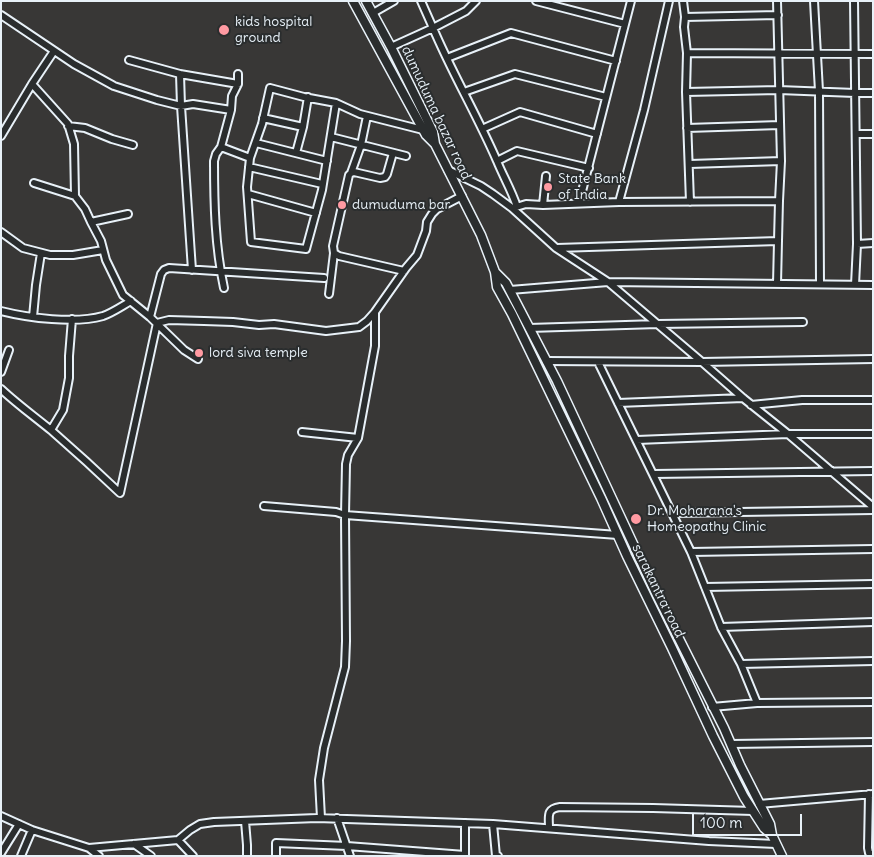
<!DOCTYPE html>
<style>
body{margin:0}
#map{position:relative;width:874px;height:857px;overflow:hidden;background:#383736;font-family:Delius,sans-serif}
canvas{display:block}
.frame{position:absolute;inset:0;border:2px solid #e8f1f8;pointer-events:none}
.scale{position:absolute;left:692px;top:814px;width:110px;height:22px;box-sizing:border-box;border:2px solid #e8f1f8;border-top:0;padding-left:6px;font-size:15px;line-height:18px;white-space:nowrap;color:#e8f1f8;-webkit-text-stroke:4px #2a2d2e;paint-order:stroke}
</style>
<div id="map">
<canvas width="874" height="857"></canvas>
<div class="frame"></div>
<div class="scale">100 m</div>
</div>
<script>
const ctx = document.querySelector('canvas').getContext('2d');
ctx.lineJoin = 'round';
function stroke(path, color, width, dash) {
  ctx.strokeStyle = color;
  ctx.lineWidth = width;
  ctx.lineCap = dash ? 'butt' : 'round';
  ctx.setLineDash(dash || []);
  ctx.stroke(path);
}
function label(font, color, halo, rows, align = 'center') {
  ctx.font = font + ' Delius,sans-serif';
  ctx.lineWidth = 4;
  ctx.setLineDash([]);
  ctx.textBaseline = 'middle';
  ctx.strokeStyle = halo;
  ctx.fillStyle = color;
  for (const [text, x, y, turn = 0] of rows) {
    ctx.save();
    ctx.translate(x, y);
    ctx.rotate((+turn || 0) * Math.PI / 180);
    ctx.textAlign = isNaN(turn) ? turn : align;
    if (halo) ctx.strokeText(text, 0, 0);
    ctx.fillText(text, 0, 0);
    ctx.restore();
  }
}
const minor = new Path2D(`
 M476,1l-10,10 -33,17c19,45 44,87 64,133 6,15 15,30 20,46
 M536,1l89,23
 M683,1l2,16 -1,10 3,26 -1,39 4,110
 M814,1l5,90 1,193
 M854,1l3,243 16,-1
 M373,13l21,-12
 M1,15l73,49 40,22 43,14 24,6 12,-2 38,6
 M685,17l93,-2
 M391,47l42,-19 -12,-27
 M54,51l-22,33 36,40 6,20 1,52 10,13 6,13
 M687,53l186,1
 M447,58l64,-25 105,28
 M129,60l51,14
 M238,74v10l-6,12 -1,14 -10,37 29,11 12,-34 8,-36 34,9 32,6 24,11 63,16
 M464,92l51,-18 91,23
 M686,92l93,-2 76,3h18
 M263,118l40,9 5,-30
 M68,126l17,2 27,11 21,6
 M687,128l93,-3
 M482,129l38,-17 77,22
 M856,134h17
 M1,136l31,-52
 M331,137l75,19
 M256,143l71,18
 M221,147l-5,7 -2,7c0,42 1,85 10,127
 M296,153l7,-26
 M393,153l-6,21 -2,3 -5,1 -26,-6 -3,1 -2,2 -16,71 1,7 5,3 65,15
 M250,158l-3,29 4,55 55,7 16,-59 14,-87
 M497,161l20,-10 72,17
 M690,164l91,-3
 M249,167l73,17
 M448,170l33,16 12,8 19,14 44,40 52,34 94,80 41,36 45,36 85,73
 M351,173l10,-28 6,-29
 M34,183l41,13
 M248,194l68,19
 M619,202l160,-1 2,-40 -4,-160
 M579,203l52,-202
 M543,205l76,-3 25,-92 25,-109
 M513,208l13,-4 17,1 3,-29
 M128,214l-37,8 10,19 5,19 17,35 27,22 34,33 14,9
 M1,232l22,16 27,7h23l30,-5
 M778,241l1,-40
 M557,248l221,-7 -1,43
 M192,270l-11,-164 -1,-32 58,10
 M855,285l2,-41
 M510,290l98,-8 265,3
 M329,294l5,-41
 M1,311c28,7 74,13 102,5 9,-3 19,-10 28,-15
 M33,317l3,-32 5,-32
 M150,317l11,-43 3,-4 5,-2 155,10
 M529,328l129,-4 145,-2
 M546,361l156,1 171,-3
 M598,362l93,190 30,75 20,37 16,39 116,-1
 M1,372l8,-22
 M1,389c16,15 34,28 51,42 23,20 46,41 68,62l37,-170 12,-3 35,1 29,1 26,3 15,-1 52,7 33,-4 8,-6 8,-9 31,-44 11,-13 9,-24 1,-9 5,-8 5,-5 25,-13
 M618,403l125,-5
 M751,405l51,-5h71
 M51,430l12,-20 6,-32v-22l3,-37
 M302,432l56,6
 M637,440l151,-6h85
 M654,474l219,-3
 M264,506l72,6 9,3 273,20
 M673,513l200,-3
 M691,552l182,-3
 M705,587l168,-3
 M721,627l152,-5
 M741,664l132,-3
 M712,707l45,-4
 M731,744l142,-2
 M869,794l-1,54 1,5 4,2
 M759,804l114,-10
 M1,816l31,14 57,18 10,8
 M321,818l-2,-38 5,-32 21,-81 1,-26 -1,-126 1,-51 2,-9 10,-17 17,-92v-34
 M337,818l13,38
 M245,821l2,24v11
 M493,824l3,32h2
 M549,828c0,-12 -3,-19 11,-21l93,1 100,3
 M178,840l15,16
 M134,844l17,12
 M89,848l89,-8 12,-10 10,-6 14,-2 103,-4 176,6 216,17 67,3
 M1,853l18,-29
 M21,856l11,-26
 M276,856v-13l71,3 118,9v-32`);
const tertiary = new Path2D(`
 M353,1l73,134 9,9
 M366,1l25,46 42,85 2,12 46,91 14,37 2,15 15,27 89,184 26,58 45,92 41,88 31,61 20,31 8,7
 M495,272l11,11 51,98 100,214 67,133 16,37 30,59 2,11 10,21`);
stroke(minor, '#e8f1f8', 10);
stroke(tertiary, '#e8f1f8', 11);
stroke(minor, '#2a2d2e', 6);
stroke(tertiary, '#2a2d2e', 8);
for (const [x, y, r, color] of [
 [224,30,6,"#ff9aa2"],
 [548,187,5,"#ff9aa2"],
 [342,205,5,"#ff9aa2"],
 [199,353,5,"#ff9aa2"],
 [636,519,6,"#ff9aa2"]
]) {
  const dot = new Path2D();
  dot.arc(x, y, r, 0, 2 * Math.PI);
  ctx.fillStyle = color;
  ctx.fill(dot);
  stroke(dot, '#2a2d2e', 2);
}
label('14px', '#e8f1f8', '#2a2d2e', [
 ["kids hospital",235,22],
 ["ground",235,38],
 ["State Bank",558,179],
 ["of India",558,195],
 ["dumuduma bar",352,205],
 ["lord siva temple",209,353],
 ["Dr. Moharana's",647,511],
 ["Homeopathy Clinic",647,527]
], 'left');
label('14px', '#e8f1f8', '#2a2d2e', [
 ["dumuduma bazar road",436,113,65],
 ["sarakantra road",658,591,64]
]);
</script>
